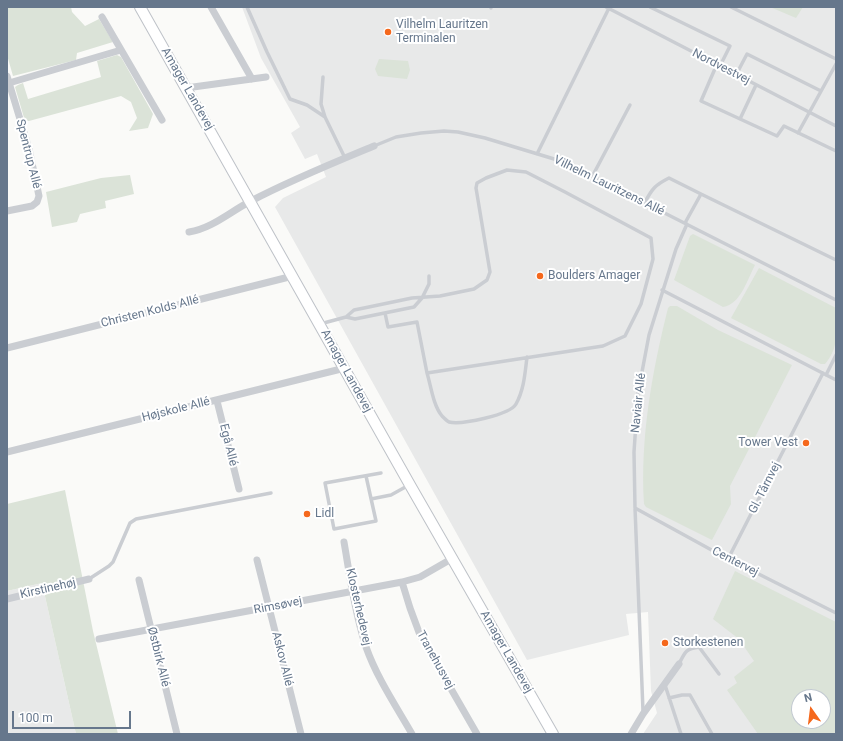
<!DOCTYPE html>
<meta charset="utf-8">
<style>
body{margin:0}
#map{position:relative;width:843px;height:741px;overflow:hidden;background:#fafaf8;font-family:Roboto,sans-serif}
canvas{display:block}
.frame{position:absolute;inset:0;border:8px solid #66778c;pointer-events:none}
.north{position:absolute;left:791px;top:689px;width:40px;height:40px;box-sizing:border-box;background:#fff;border:1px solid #c2c9d1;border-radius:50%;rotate:346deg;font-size:11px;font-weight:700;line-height:16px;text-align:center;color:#66778c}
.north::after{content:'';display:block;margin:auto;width:14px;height:18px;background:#f5681c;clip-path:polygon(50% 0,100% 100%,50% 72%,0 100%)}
.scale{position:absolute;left:12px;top:711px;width:119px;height:18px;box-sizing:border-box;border:2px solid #66778c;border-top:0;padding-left:5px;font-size:12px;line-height:14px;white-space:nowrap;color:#66778c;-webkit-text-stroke:3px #fff;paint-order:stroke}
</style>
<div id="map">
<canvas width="843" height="741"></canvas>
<div class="frame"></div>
<div class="north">N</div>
<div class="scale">100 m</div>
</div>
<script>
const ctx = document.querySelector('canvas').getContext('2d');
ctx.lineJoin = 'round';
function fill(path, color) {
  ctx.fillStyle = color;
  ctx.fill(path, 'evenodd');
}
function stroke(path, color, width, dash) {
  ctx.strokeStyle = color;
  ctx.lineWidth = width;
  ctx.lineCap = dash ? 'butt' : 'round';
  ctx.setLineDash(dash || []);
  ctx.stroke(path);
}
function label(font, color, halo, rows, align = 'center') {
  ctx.font = font + ' Roboto,sans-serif';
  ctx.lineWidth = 4;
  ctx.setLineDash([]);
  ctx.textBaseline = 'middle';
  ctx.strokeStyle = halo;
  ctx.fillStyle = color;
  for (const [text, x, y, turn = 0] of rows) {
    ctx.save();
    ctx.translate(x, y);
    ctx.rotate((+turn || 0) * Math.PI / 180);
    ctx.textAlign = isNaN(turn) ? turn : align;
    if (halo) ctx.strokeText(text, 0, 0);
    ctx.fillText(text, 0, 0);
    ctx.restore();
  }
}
fill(new Path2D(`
 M242,7h594v727h-193l14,-21 -6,-22 -3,-79 -22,2 3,21 -102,25 -252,-453 8,-9 43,-21 -9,-23 -12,5 -14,-26 9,-6 -39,-69zM799,697h24v24h-24z
 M42,583l34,151h-69v-143z`), '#e8e9e9');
fill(new Path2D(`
 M7,7h64l1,5 13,14 14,-7 14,23 -36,11 -1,7 -63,16 -6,-21z
 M770,7h33l-7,11z
 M117,55l4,2 32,57 -5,14 -19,3 8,-13 -6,-16 -10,-6 -92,25h-4l-10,-34 3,-2 5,-2 5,16 73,-22 -4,-16z
 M379,59l29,2 2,9 -3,9 -29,-3 -3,-7z
 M130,175l4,19 -29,7 1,7 -26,6 -3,8 -25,5 -6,-35 55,-14z
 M693,234l62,31c-8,15 -14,39 -32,42l-49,-27 16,-44z
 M759,268l77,40c0,21 4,39 -11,56h-4l-90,-46z
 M670,306h7l41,24 74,35 -62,121 1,18 -19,36 -66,-33 -2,-3c-4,-66 8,-132 24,-196z
 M65,490l28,141 25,103h-42l-34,-151 -35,8v-87z
 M735,571l101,51v112h-78l-31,-44 10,-7 -3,-6 20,-16 -15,-22 -26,-20zM799,697h24v24h-24z`), '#dbe3d8');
const secondary = new Path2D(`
 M140,7l270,478 143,249`);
stroke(secondary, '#bec2c8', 12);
stroke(new Path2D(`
 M247,7l20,45 23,47 17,6 18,12
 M606,7l230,119
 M650,7l80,39 -10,20
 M731,7l105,52
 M491,8v-1
 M717,64l-16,37 76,35 7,-10 52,25
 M736,75l11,-21 74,37
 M323,77l-2,27 4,13 20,41
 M740,119l16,-34
 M798,133l38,-69
 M374,146l22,-9 25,-4 23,-2 14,1 27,6 79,24 272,138
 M537,154l72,-146
 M593,175l37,-70
 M645,202c7,-13 10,-17 24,-24l32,16
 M685,223l16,-29 135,66
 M429,276v8l-7,14 -8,9 -59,12 -9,-2 8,-7 10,-2 48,-10 28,-2 34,-7 13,-9 3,-8 -14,-84 1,-5 9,-5 21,-8 19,2 39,20 86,46 2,21 -12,45 -16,32 -22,10 -176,27c4,13 6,32 15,43 2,2 5,5 7,6 12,3 61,-7 67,-18 8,-14 9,-31 11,-47
 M662,290l174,90
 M385,313l3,14 29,-5 10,51
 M320,324l26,-7
 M826,375l10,-20
 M366,476l10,45 -42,8 -9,-46 56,-10
 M371,499l20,-4 18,-10
 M635,508l82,45 119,60
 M728,559l95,-186
 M89,579l20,-13 4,-4 17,-39 6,-4 135,-26
 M679,664c6,-12 6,-15 20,-17l20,27
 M665,685l16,49
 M669,698l13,-3h8l22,39
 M643,711l-8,-203 -1,-56 4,-59 11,-58 27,-86 11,-25`), '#cacdd2', 3.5);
stroke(new Path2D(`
 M211,7l41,72
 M102,17l60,103
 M7,76l22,73 10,47 -2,6 -5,4 -25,5
 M9,83l112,-33
 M186,88l80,-11
 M189,232c24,-4 42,-21 62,-31 40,-21 82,-38 123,-55
 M7,348l286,-72
 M217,401l22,88
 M7,452l338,-84
 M344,542c6,35 11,71 22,105 11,31 30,59 46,87
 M257,560l44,174
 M139,580l38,154
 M402,582l8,26 10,27 57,99
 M7,599l82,-20
 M99,639l303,-57 18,-5 33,-19
 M631,734l12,-20 36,-50`), '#cacdd2', 7);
stroke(secondary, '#fff', 10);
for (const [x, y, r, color] of [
 [388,32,4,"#f5681c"],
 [540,276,4,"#f5681c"],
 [806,443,4,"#f5681c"],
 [307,514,4,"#f5681c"],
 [665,643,4,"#f5681c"]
]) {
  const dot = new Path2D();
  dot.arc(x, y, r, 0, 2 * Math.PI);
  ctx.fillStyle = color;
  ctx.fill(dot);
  stroke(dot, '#fff', 1.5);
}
label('12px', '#66778c', '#fff', [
 ["Vilhelm Lauritzen",396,25],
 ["Terminalen",396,39],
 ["Boulders Amager",548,276],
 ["Tower Vest",798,443,"right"],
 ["Lidl",315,514],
 ["Storkestenen",673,643]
], 'left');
label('12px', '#66778c', '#fff', [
 ["Nordvestvej",721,67,27],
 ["Amager Landevej",187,89,60],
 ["Spentrup Allé",28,154,76],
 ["Vilhelm Lauritzens Allé",609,186,26],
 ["Christen Kolds Allé",150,312,-14],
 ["Amager Landevej",346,371,61],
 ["Naviair Allé",639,403,-84],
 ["Højskole Allé",176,410,-14],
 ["Egå Allé",228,445,76],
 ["Gl. Tårnvej",765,488,-63],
 ["Centervej",735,562,27],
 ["Kirstinehøj",48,589,-13],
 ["Rimsøvej",278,606,-11],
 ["Klosterhedevej",358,607,77],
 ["Amager Landevej",506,652,60],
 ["Østbirk Allé",158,657,76],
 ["Askov Allé",282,659,76],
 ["Tranehusvej",435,660,61]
]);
</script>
